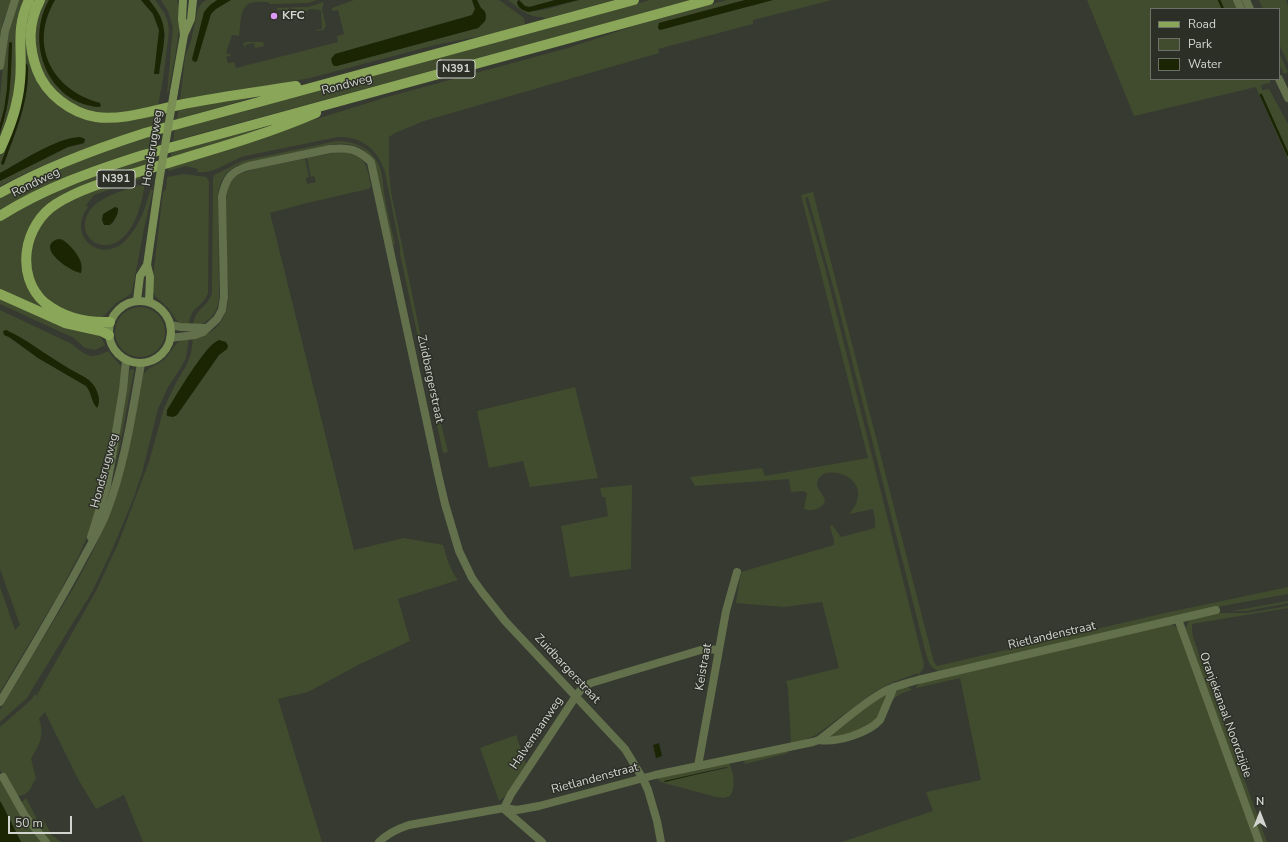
<!DOCTYPE html>
<style>
body{margin:0}
#map{position:relative;width:1288px;height:842px;overflow:hidden;background:#363a30;font-family:"Nunito Sans",sans-serif}
canvas{display:block}
.legend{position:absolute;left:1150px;top:8px;width:130px;height:72px;box-sizing:border-box;background:#2c2f26;border:1px solid #6e716a;margin:0;padding:5px 7px;list-style:none;font-size:12px;color:#d2d5cf}
.legend li{display:flex;align-items:center;gap:8px;height:20px}
.legend b{width:20px;border:1px solid #6e716a}
.north{position:absolute;left:1240px;top:794px;width:40px;height:40px;-webkit-text-stroke:3px #2c2f26;paint-order:stroke;rotate:0deg;font-size:11px;font-weight:700;line-height:16px;text-align:center;color:#d2d5cf}
.north::after{content:'';display:block;margin:auto;width:14px;height:18px;background:#d2d5cf;clip-path:polygon(50% 0,100% 100%,50% 72%,0 100%)}
.scale{position:absolute;left:8px;top:816px;width:64px;height:18px;box-sizing:border-box;border:2px solid #d2d5cf;border-top:0;padding-left:5px;font-size:12px;line-height:14px;white-space:nowrap;color:#d2d5cf;-webkit-text-stroke:3px #2c2f26;paint-order:stroke}
</style>
<div id="map">
<canvas width="1288" height="842"></canvas>
<ul class="legend">
<li><b style="height:5px;background:#8aa658"></b>Road</li>
<li><b style="height:11px;background:#414c2f"></b>Park</li>
<li><b style="height:11px;background:#1b2504"></b>Water</li>
</ul>
<div class="north">N</div>
<div class="scale">50 m</div>
</div>
<script>
const ctx = document.querySelector('canvas').getContext('2d');
ctx.lineJoin = 'round';
function fill(path, color) {
  ctx.fillStyle = color;
  ctx.fill(path, 'evenodd');
}
function stroke(path, color, width, dash) {
  ctx.strokeStyle = color;
  ctx.lineWidth = width;
  ctx.lineCap = dash ? 'butt' : 'round';
  ctx.setLineDash(dash || []);
  ctx.stroke(path);
}
function label(font, color, halo, rows, align = 'center') {
  ctx.font = font + ' "Nunito Sans",sans-serif';
  ctx.lineWidth = 3;
  ctx.setLineDash([]);
  ctx.textBaseline = 'middle';
  ctx.strokeStyle = halo;
  ctx.fillStyle = color;
  for (const [text, x, y, turn = 0] of rows) {
    ctx.save();
    ctx.translate(x, y);
    ctx.rotate((+turn || 0) * Math.PI / 180);
    ctx.textAlign = isNaN(turn) ? turn : align;
    if (halo) ctx.strokeText(text, 0, 0);
    ctx.fillText(text, 0, 0);
    ctx.restore();
  }
}
fill(new Path2D(`
 M0,0h12l-9,21 -3,17z
 M18,0h8l-11,96 -15,46c0,-14 6,-26 8,-39 3,-20 3,-40 4,-60l-1,-1 -2,1 -2,52 -7,29v-25l5,-59z
 M32,0h5l-5,11 3,63 45,41 77,-3 -2,14c-54,15 -105,34 -155,60v-5l68,-34 15,-3 2,-3 -1,-3c-20,-5 -66,25 -84,35v-20l9,-19 13,-94zM26,65l2,1c0,13 -1,26 -4,38 -4,21 -13,40 -20,60l-3,-1c13,-32 24,-63 25,-98z
 M43,0h6c-24,42 -1,103 50,107l1,-4c-50,-14 -71,-57 -45,-103h86l12,14 6,16v44l6,-40 -8,-23 -8,-11h6l10,14 3,9 1,9 -6,47 -5,27 -29,6 -30,2 -32,-12 -23,-24 -12,-39z
 M161,0h16c8,16 -5,71 -8,90l-2,4 6,-67 -5,-16z
 M207,0h110l-9,3 -38,1 -2,-2c-5,0 -12,-1 -17,1 -12,3 -10,23 -12,33l-7,-1 -6,18 6,2 -6,2 2,6 6,-1 2,6 102,-26 -1,-6 7,-2 -6,-24 -6,1v-3l22,-8h118l3,9 -1,4 -4,3 -135,38 1,12 142,-38 7,-7 1,-4v-3l-5,-5 -4,-9h22l25,18 1,6 -28,9 -62,12 -125,33 -130,24 5,-45 6,-16 7,-33 5,-6z
 M508,0h10l-1,4c11,17 47,-2 62,-4 12,0 24,0 35,0l-70,19 -1,-2c-14,1 -23,-8 -35,-17z
 M519,0h36l-24,7 -6,-1z
 M650,0h41l-518,141 2,-12z
 M727,0h18l-86,23 -1,5 2,2 113,-30h59l-79,20v4l-95,25 1,4 -235,68 -29,12 -6,4v35l2,20 34,165 23,95 -5,1 -43,-199v-6l-15,-76c-7,-22 -23,-36 -47,-35l-93,19c-17,5 -29,18 -48,16l1,-3 -12,-3 -18,5 1,-6 218,-68 181,-49 69,-23z
 M1087,0h148l4,9h-88v70h119v4l-9,2 1,5 7,-1 19,35v36l-32,-73 -122,29z
 M1259,0h27l2,6v57l-9,-19v-35h-16z
 M324,2l-2,7 4,17 -3,4 -6,1 -1,-1 6,-1 -1,-19 -12,-1 -1,2h-7v-1l-10,-1v-2l-2,1v2h-12v-2h-6l37,-1z
 M247,42h16l1,4 -9,2 -1,-5 -9,2 1,6 -3,-8z
 M1279,53l9,19 -4,2 -5,-10z
 M251,95l1,3 -75,21 2,-12z
 M262,127l1,3 -93,30 2,-9z
 M153,136l-2,11c-52,16 -104,35 -151,63v-13l81,-38z
 M337,141c20,0 38,9 44,30 2,7 2,15 3,22 3,17 7,34 11,51l-2,1 -22,-88c-9,-12 -23,-14 -37,-13l-96,21c-13,6 -18,16 -20,29l1,102c0,16 -10,28 -26,30 2,-19 14,-17 19,-33l1,-114 1,-4 28,-14z
 M339,152c26,1 28,12 32,35l-3,2 -65,15 -33,9 84,337 50,-12 39,7c4,13 7,25 15,35l-60,19 12,42 -50,23 -52,28 -30,7 44,143h-179l-19,-47 -28,14 -18,-30 -33,-67 -6,7c6,18 0,25 -8,40l5,19c-5,9 -7,18 -19,18l-17,-26v-43l31,-27 4,-6 3,3 -1,-2 59,-104 22,-47 31,-82 15,-54 12,-25 10,-17 5,-12 2,-16c14,-3 25,-8 31,-22 7,-14 4,-33 3,-48 0,-23 -1,-45 -1,-68 1,-8 2,-17 9,-23 8,-8 56,-15 70,-18l4,18 -3,1 1,6 9,-2 -2,-6 -3,1 -4,-19zM219,340l8,8 -8,7 -42,60 -2,1h-8l-1,-2c10,-15 38,-69 53,-74z
 M149,158l-1,8 -58,19 -60,43v60l56,39 -86,-36v-71l58,-30 28,-11z
 M147,172l-1,5 -52,18 -8,10 2,2c-22,30 13,57 37,34 8,-8 15,-20 19,-31 3,-7 4,-14 7,-21l2,1 -9,39 -12,63 -4,4 -12,7 -11,12 -5,3 -7,1 -37,-11 -21,-23 -6,-22 10,-40 27,-22zM62,239c10,8 21,20 19,34l-3,-1c-10,-6 -28,-13 -27,-27z
 M184,174l22,3 3,4 -1,112c-6,16 -18,12 -19,33l-11,-4 -10,-14 -12,-11 -3,-5v-15l10,-85 3,-3 1,-12z
 M145,183c-3,19 -9,48 -28,59 -24,13 -47,-17 -20,-39 14,-10 32,-14 48,-20zM118,212l-5,11 -9,2 -2,-7z
 M813,192l112,436 9,34 3,4 228,-53 123,-26v7l-82,15 -267,62c-11,-3 -12,-15 -15,-25l-88,-349 -28,-100 -3,1 20,70 99,396 -1,5 -5,7v-3l-25,9 -16,8 -61,45 -12,5 -13,3 -3,-55 -2,-7 53,-13 -17,-66 -38,5 -48,-4 5,-31 93,-27v-5l-4,-13v-1l2,-1 9,12 34,-9v-9l-2,-10 -24,5c3,-4 7,-8 8,-13 9,-26 -33,-37 -39,-21 -4,8 7,14 7,22 -4,7 -13,10 -21,7l3,-16 -4,-2 -12,1 -2,-13 -94,7 -5,-9 72,-9 3,8 103,-18 -67,-263z
 M0,296l92,36 9,5 4,8 -10,5 -10,-2 -11,-10 -74,-34z
 M115 332a25 25 0 1 1 50 0a25 25 0 1 1-50 0Z
 M0,310l72,34c14,12 18,16 36,7l12,14 3,7 -19,111 -17,54 -8,18 -22,42 -57,95v-105l15,43 5,-5 -20,-56zM6,330l12,6 41,27 26,15 10,28 -6,-16 -3,-4 -48,-28 -29,-21 -5,-2z
 M189,338l-3,20 -6,11 -12,18 -10,22 -16,64 -8,24 -22,53 -20,42 -61,99 -4,7 -27,24v-12l74,-123 17,-32 13,-27 25,-79 14,-74 5,-6 16,-9 13,-17 5,-3z
 M133,369l1,1 -13,70 -17,74 26,-144z
 M575,387l23,91 -68,9 -7,-26 -34,7 -12,-57z
 M632,485l-1,84 -61,8 -9,-51 47,-10 -3,-19h-3l-2,-9z
 M1288,601v2l-42,8h-14z
 M1288,606v2l-96,16v8l2,8 73,202h-6l-75,-213 2,-7 4,-3 25,-6h30z
 M1171,624l8,5 78,213h-415l91,-31 -7,-19 55,-12 -21,-102 -44,10 2,-5z
 M907,686l5,4c-10,3 -18,5 -23,16 -2,4 -2,8 -4,12h-2c5,-14 9,-27 24,-32z
 M890,692l-10,24 -15,12 -37,11 4,-6 41,-31z
 M516,735l10,29 -21,32 -6,5 -19,-53z
 M787,751l1,2 -43,11 -1,-4z
 M729,763c5,9 7,25 1,33l-6,2 -8,-1 -52,-14 -5,-2 -1,-3zM727,767l1,1 -64,13z
 M0,775l45,67h-24l-21,-41z
 M26,798l12,23 5,-2 8,15 10,8h-12l-21,-25 -7,-14z`), '#414c2f');
fill(new Path2D(`
 M49,0h6c-27,45 -3,90 45,103l1,3 -2,1c-52,-4 -74,-65 -50,-107z
 M141,0h8c4,5 8,10 11,16 9,18 1,39 -1,58h-5l5,-44 -6,-16z
 M217,0h14l-15,9 -5,5 -14,47 -2,1 -2,-1 -1,-2 12,-47 6,-7z
 M472,0h5l4,8c5,3 6,8 4,13l-7,7 -141,38h-3l-2,-3 -1,-4 4,-5 137,-39 3,-6z
 M519,0l6,6 4,1 26,-7h24l-50,12c-6,-1 -11,-4 -12,-10z
 M745,0h28l-113,30 -2,-2 1,-5z
 M11,42l1,1c-1,31 -1,60 -12,89v-8l4,-14 3,-22 2,-45z
 M26,63c3,3 2,7 2,12 -1,32 -14,60 -24,89l-2,1 -1,-2 19,-51 4,-21z
 M80,137l5,2 -1,4 -16,4 -68,34v-8c23,-12 55,-35 80,-36z
 M115,207l3,1c1,5 -4,14 -8,17h-6l-2,-5 1,-6z
 M58,239c8,0 19,14 22,21 2,4 2,9 1,13 -10,-1 -47,-26 -23,-34z
 M6,330c19,8 40,25 59,36 8,6 19,9 26,16 6,6 11,19 6,26 -6,-6 -5,-15 -11,-22l-48,-28 -29,-21 -5,-2 -1,-4z
 M219,340l7,2 2,4 -1,3 -8,6 -42,60 -4,2 -6,-1v-6c9,-14 38,-65 52,-70z
 M659,743l3,13 -6,2 -3,-13z
 M728,767l-63,15 -1,-1 63,-14z
 M0,801l2,3 19,38h-21z`), '#1b2504');
stroke(new Path2D(`
 M1219,0l4,9
 M1261,95l27,60`), '#1b2504', 2.5);
stroke(new Path2D(`
 M0,66l5,-35 10,-31
 M1178,619l81,223
 M819,740c18,3 49,-7 61,-20l14,-33
 M698,766l28,-155 11,-39
 M3,777l22,39 21,26
 M504,808l7,-14 65,-98 7,-9 8,-4 113,-34 15,1
 M504,809l38,33
 M379,842c9,-9 18,-13 30,-17l95,-17 13,2 22,-4 116,-31 158,-33 6,-2c20,-15 45,-38 66,-49 10,-5 22,-8 33,-11l298,-70`), '#62704b', 8);
stroke(new Path2D(`
 M1237,0l4,9
 M1246,0l4,9
 M1279,79l9,19
 M170,325l11,2 26,1
 M170,338l25,-3 8,-3 14,-13 5,-9 2,-13 -2,-101c4,-18 9,-25 27,-30l81,-17c18,-2 28,0 41,13l67,312 7,30 14,47 13,27 10,14 23,29 120,128 18,30 5,11 9,31 4,21
 M91,537l16,-52 16,-95 3,-30
 M0,702c29,-48 58,-96 84,-145 8,-15 17,-29 23,-46 18,-47 25,-98 34,-147`), '#62704b', 8);
stroke(new Path2D(`
 M183,0l-1,19 2,16
 M174,92l10,-57 7,-16 2,-19
 M137,300l3,-24 7,-11
 M109 332a31 31 0 1 1 62 0a31 31 0 1 1-62 0Z
 M149,302l1,-25 -3,-12 12,-83`), '#798f53', 8);
stroke(new Path2D(`
 M40,0c-12,24 -12,45 -3,70 9,24 34,43 59,47 26,4 58,-7 83,-12 39,-8 78,-13 117,-19
 M0,149c10,-21 18,-44 20,-68 3,-30 -5,-52 9,-81
 M0,193c46,-26 95,-44 145,-60l489,-133
 M0,216c44,-28 93,-45 143,-61l566,-155
 M0,294l65,29 36,8 8,4
 M110,322c-24,1 -46,-4 -65,-19 -31,-27 -21,-79 11,-99 28,-18 70,-28 102,-38 53,-16 107,-31 158,-53`), '#8aa658', 10);
stroke(new Path2D(`
 M159,182l15,-90`), '#798f53', 8);
for (const [x, y, r, color] of [
 [274,16,4,"#db99f5"]
]) {
  const dot = new Path2D();
  dot.arc(x, y, r, 0, 2 * Math.PI);
  ctx.fillStyle = color;
  ctx.fill(dot);
  stroke(dot, '#2c2f26', 1.5);
}
for (const [x, y, w] of [
 [456,69,38],
 [116,179,38]
]) {
  const box = new Path2D();
  box.roundRect(x - w / 2, y - 9, w, 18, 3);
  ctx.fillStyle = '#2c2f26';
  ctx.fill(box);
  stroke(box, '#d2d5cf', 1);
}
label('bold 11px', '#d2d5cf', null, [
 ["N391",456,69],
 ["N391",116,179]
]);
label('bold 12px', '#d2d5cf', '#2c2f26', [
 ["KFC",282,16]
], 'left');
label('12px', '#d2d5cf', '#2c2f26', [
 ["Rondweg",347,85,-15],
 ["Hondsrugweg",153,148,-81],
 ["Rondweg",36,183,-26],
 ["Zuidbargerstraat",430,379,78],
 ["Hondsrugweg",105,471,-75],
 ["Rietlandenstraat",1052,636,-13],
 ["Keistraat",704,667,-80],
 ["Zuidbargerstraat",567,669,47],
 ["Oranjekanaal Noordzijde",1225,715,70],
 ["Halvemaanweg",537,733,-56],
 ["Rietlandenstraat",595,779,-15]
]);
</script>
